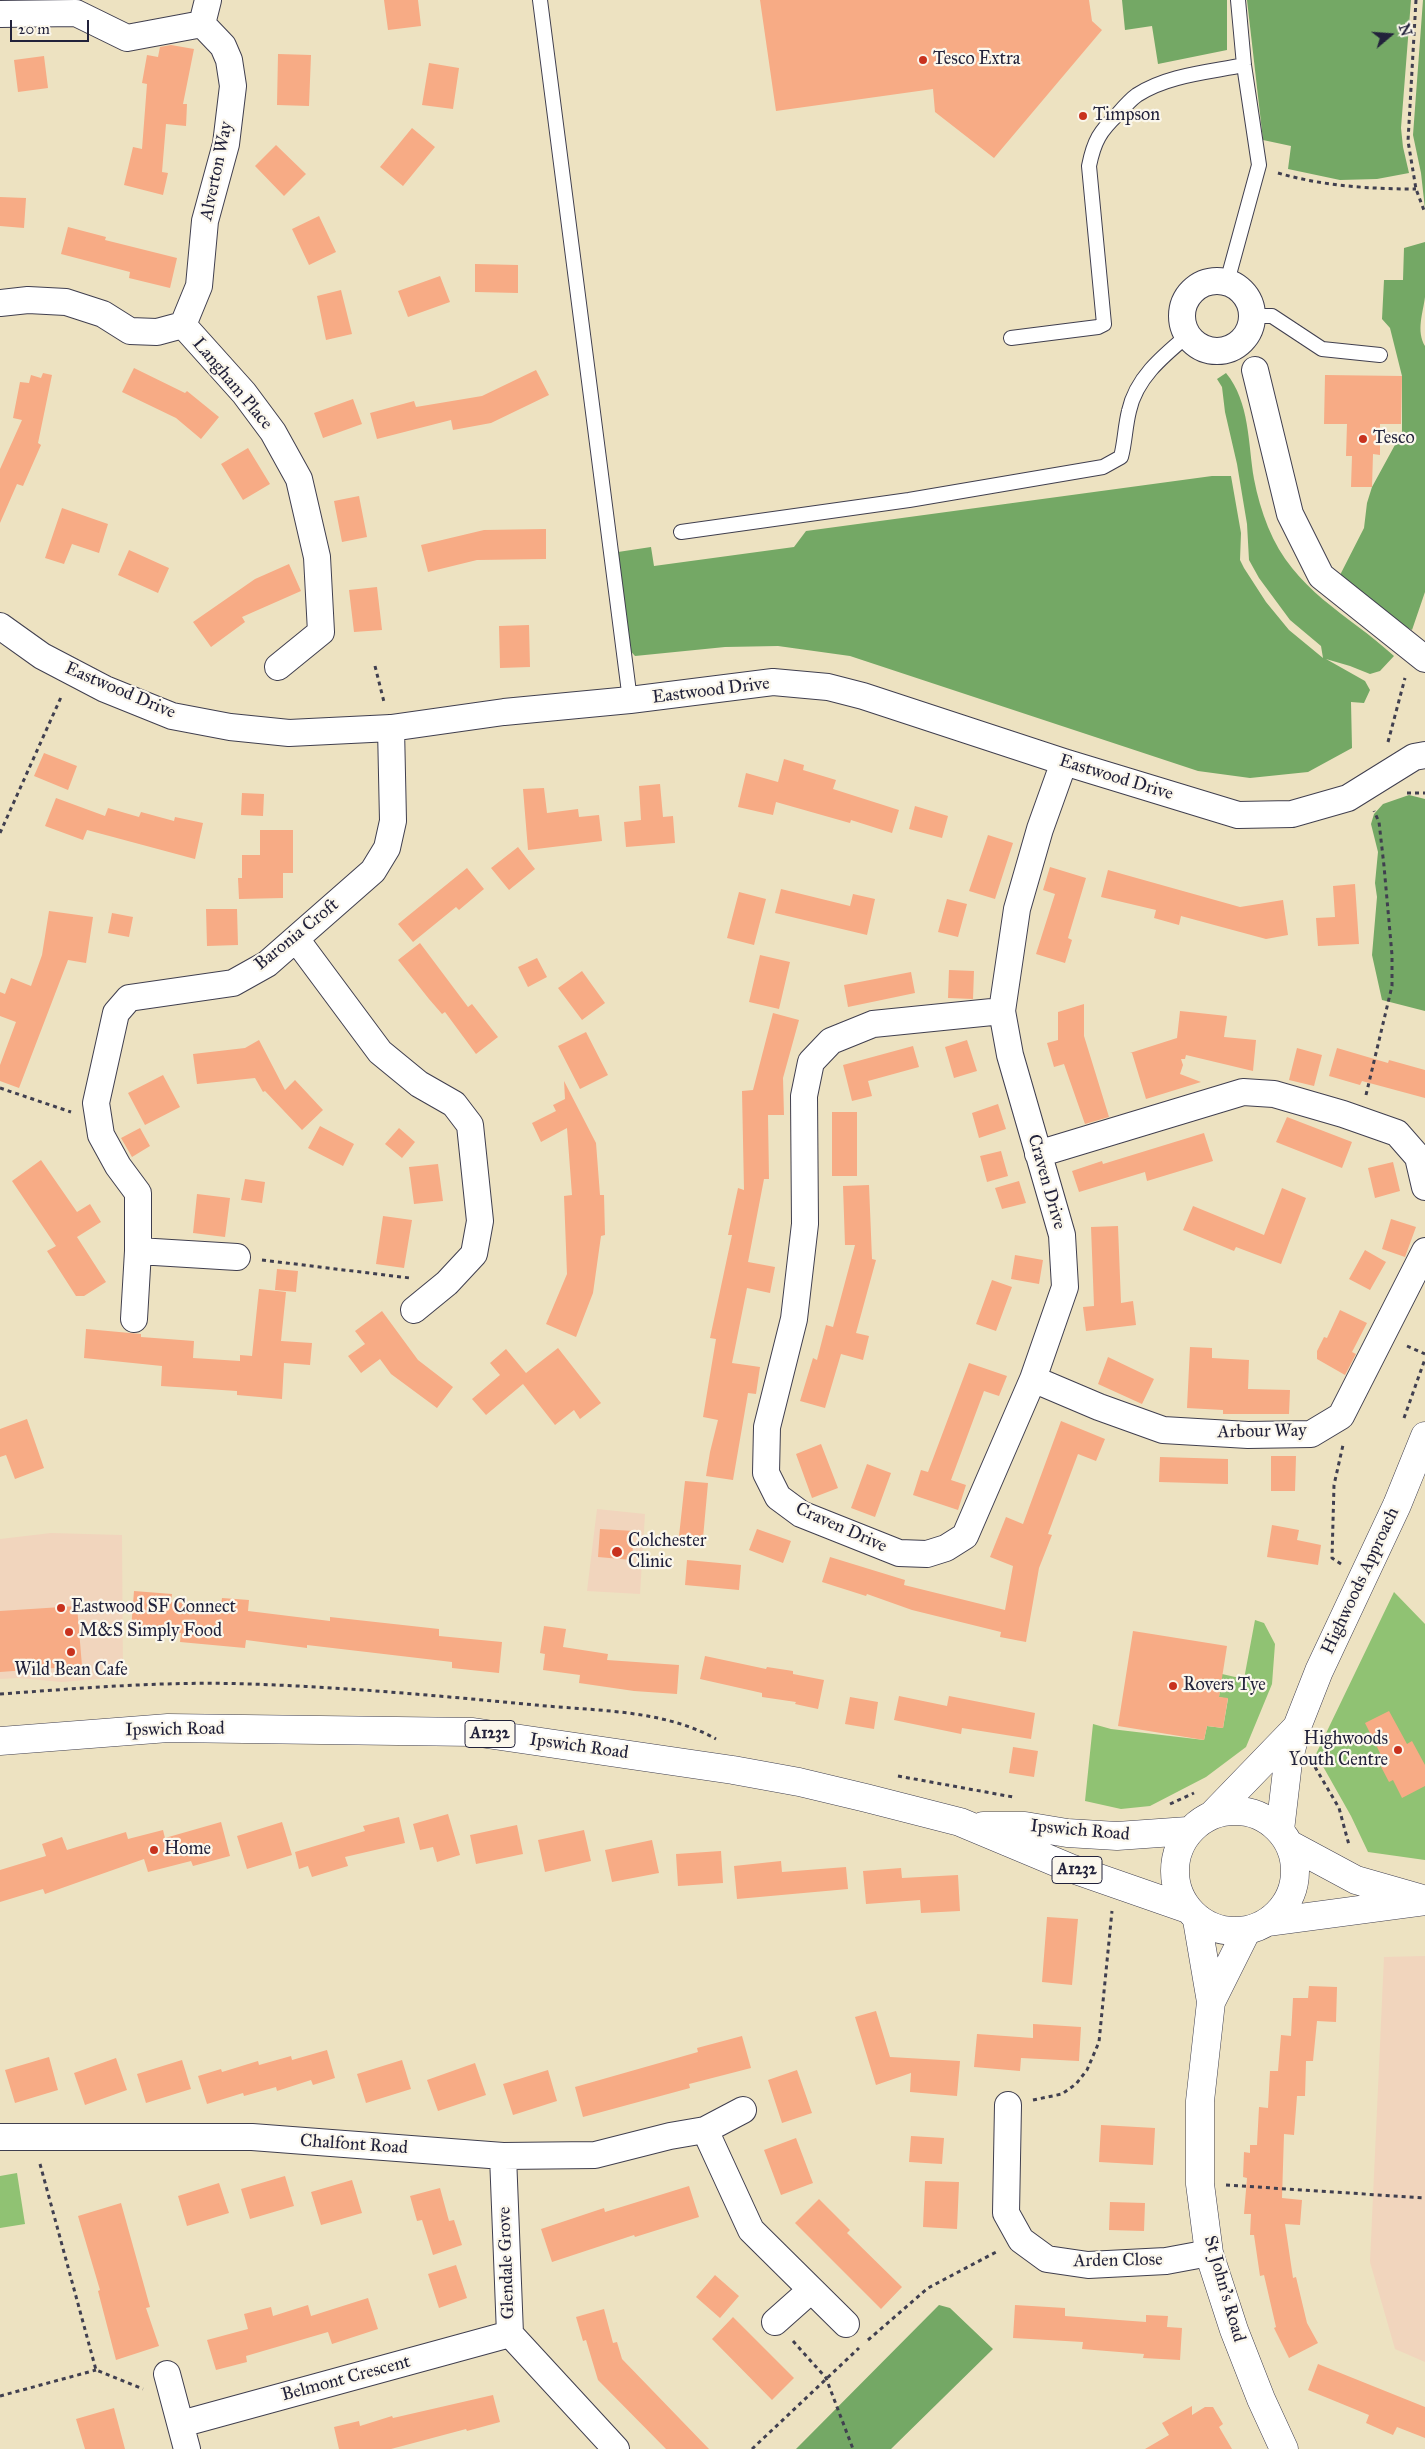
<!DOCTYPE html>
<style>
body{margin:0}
#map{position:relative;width:1425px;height:2449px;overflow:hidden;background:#ede2c1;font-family:"IM FELL Great Primer",serif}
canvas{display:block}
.north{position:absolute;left:1365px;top:10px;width:50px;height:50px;-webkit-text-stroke:4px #fbf7ec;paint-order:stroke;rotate:72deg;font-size:14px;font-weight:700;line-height:20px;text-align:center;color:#22223b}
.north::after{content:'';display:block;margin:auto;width:18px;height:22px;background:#22223b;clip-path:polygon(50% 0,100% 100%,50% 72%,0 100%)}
.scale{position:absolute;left:10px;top:20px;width:79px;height:22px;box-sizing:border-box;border:2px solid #22223b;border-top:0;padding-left:6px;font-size:15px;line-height:18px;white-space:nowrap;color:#22223b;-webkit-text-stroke:4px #fbf7ec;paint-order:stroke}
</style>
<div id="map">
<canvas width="1425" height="2449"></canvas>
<div class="north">N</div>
<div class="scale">20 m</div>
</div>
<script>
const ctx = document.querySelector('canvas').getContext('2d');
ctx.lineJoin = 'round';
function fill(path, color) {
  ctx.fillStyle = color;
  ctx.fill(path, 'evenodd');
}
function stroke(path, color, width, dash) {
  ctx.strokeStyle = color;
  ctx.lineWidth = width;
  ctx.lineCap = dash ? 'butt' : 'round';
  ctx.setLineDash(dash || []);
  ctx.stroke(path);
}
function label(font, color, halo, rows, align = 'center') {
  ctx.font = font + ' "IM FELL Great Primer",serif';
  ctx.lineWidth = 4.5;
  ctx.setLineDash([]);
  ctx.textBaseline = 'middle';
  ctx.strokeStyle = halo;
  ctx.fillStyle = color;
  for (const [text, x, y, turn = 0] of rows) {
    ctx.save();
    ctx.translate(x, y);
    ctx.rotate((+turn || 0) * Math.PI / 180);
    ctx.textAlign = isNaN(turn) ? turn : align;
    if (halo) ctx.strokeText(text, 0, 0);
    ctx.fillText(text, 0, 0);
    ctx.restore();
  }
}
fill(new Path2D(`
 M597,1509l48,5 -5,80 -53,-3z
 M51,1533l71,2 1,142 -61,5 -43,-4 -19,1v-140z
 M1425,1956v406l-30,-13 -25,-87 14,-305z`), '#f1d5bd');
fill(new Path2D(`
 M1394,1592l31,32v236l-57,-8 -17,-36 -35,-62z
 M1255,1620l9,3 11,21 -3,40 -26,63 -40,30 -56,29 -29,3 -36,-8 8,-77 18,5 93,11 3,-14 16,2 5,-29 -9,-2 3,-23 22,5z
 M17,2173l8,51 -25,4v-52z`), '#90c273');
fill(new Path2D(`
 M1122,0h105v50l-69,14 -6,-38 -27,4z
 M1247,0h164l-10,128 2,19 6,26 -32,6 -37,1 -52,-11 3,-23 -28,-6z
 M1423,0h2v209l-4,-36 -8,-38z
 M1425,242c0,18 0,37 0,55 -2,16 -9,34 0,49v246l-13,38 -12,-6 -61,-47 25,-49 3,-25 5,-16 30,-55v-56l-12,-48 -8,-9 2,-39h19l1,-32z
 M1226,373c24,29 22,71 28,106 3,16 8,33 14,48 26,64 79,86 126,129l-14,15 -10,3 -20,-8 -24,-7 39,22 5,9 -6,13 -13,-1 1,46 -44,24 -58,6 -52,-7 -348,-115 -72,-10 -53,1 -90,9 -8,-9 -9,-95 33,-5 3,19 140,-19 12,-16 406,-55h19l10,57 -1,27 4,8 22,34 23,28 34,28 -2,-12 -31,-26 -31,-42 -10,-18 -2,-36 -10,-60 -12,-52 -3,-25 -5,-8z
 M1409,795l16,4v212l-43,-11 -10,-45 5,-58 -2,-14 3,-31 -7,-28 3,-10 9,-10z
 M939,2305l11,3 43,41 -102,100h-95z`), '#74a865');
fill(new Path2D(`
 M384,0h34l3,26 -33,4z
 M760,0h329l3,21 10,9 -108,128 -59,-46 -2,-23 -157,22z
 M171,45l23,4 -11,55h4l-1,22 -20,-2 -4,48 6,1 -5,22 -39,-10 9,-38 9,2 5,-65 -5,-1 5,-28 11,2 2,-10z
 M278,54l33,1 -2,51 -32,-1z
 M44,56l4,32 -30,4 -4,-32z
 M429,63l30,5 -6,41 -31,-4z
 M412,128l23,19 -32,39 -23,-19z
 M276,145l30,29 -22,22 -29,-30z
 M0,197l26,1 -2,30 -24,-2z
 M319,216l17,36 -27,13 -17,-36z
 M68,227l38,10 -1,3 72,18 -7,30 -41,-10 1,-6 -69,-18z
 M475,264l43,1v28l-43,-1z
 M440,276l10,26 -42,15 -10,-26z
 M341,290l11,44 -26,6 -9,-44z
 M134,368l51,25 2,-2 32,26 -18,22 -25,-21 -54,-26z
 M536,370l13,25 -58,28 -38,7 -2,-10 -74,19 -7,-26 44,-12 2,6 66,-11z
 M43,373l9,2 -14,68 3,2 -18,41 -6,-2 -17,39v-54l22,-49 -9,-2 7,-36 9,1 2,-8 10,3z
 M1325,375l77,1 -1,48h-21v31l-7,-1 -1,33h-21l1,-31h-6l1,-32h-23z
 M353,399l9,25 -39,14 -9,-25z
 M248,448l22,36 -27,16 -22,-36z
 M359,496l8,41 -25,5 -8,-41z
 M62,508l46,16 -9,29 -27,-9 -8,20 -19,-6z
 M546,529v30l-69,1 -49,12 -7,-27 63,-15z
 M129,550l40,18 -11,25 -40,-18z
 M289,564l12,27 -59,26 3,5 -34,25 -18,-25 62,-43z
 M377,587l5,43 -28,2 -5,-42z
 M529,625l1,42 -30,1 -1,-42z
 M44,753l33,13 -9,24 -34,-14z
 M784,759l20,6 -1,5 33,10 -3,9 66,21 -7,23 -41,-13 -1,3 -74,-21 -3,13 -35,-8 8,-34 32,9z
 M660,784l3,33 10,-1 2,27 -49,4 -2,-25 17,-2 -2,-34z
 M544,788l3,25 31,-4 1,8 20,-2 3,26 -74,9 -5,-61z
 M242,793l22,1 -1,22 -22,-1z
 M56,798l49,18 3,-8 31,9 2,-5 33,9 1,-4 28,6 -8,36 -108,-29 -4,10 -38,-14z
 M915,806l33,10 -6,22 -33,-9z
 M260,830h33v43h-10v25l-44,1 -1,-21h4v-23h18z
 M988,835l25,8 -18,56 -26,-8z
 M518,847l17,22 -26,21 -18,-22z
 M1050,867l36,11 -18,60 4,2 -7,23 -29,-9 19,-60 -12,-4z
 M467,868l17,21 -25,21 -3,-3 -43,35 -15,-18z
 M1108,870l132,37 43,-7 5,35 -22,4 -85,-23 -2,9 -25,-7 2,-8 -55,-13z
 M1355,884l4,60 -41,2 -2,-28 19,-1 -2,-31z
 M781,889l69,17 3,-12 22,5 -8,36 -92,-22z
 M739,892l27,7 -12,46 -27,-7z
 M947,899l20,5 -9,33 -20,-5z
 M206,909h31l1,36 -31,1z
 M49,911l44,6 -7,46 -18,-3 -49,128 -19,-7v-16l16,-43 -16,-6v-24l5,2 6,-16 20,8 11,-31z
 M112,913l21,4 -4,20 -21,-4z
 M420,943l48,64 4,-3 26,33 -22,17 -31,-42 -3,2 -13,-15 -31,-39z
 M760,955l30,7 -11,47 -30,-7z
 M537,958l10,19 -19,10 -10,-20z
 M949,970l25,1 -1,28 -25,-1z
 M582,971l23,32 -23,17 -24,-32z
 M911,972l4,21 -67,14 -4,-22z
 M1084,1004v32l25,81 -24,7 -21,-60 -10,3 -7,-24 11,-3v-28z
 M1180,1011l47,5 -3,21 32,3 -3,31 -67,-16 -1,4h-4l2,6 -3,9 21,8 -55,17 -14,-46h-2l47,-15z
 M773,1013l26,7 -16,58 1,37h-16l1,64h-5l-16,83 27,5 -5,26 -23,-5 -15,75 28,4 -4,27 -8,-1 -15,87 -27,-4 4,-24 8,-32 -15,-3 13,-78 -6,-1 22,-103h-4l10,-47 6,2 -2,-99 11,-1z
 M586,1032l22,43 -28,14 -22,-43z
 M259,1040l26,50 10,-10 28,30 -21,20 -37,-39 -2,1 -8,-14 -58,6 -4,-30 52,-6z
 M967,1040l10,31 -23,7 -9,-31z
 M913,1046l6,21 -51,14 4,15 -20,5 -9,-36z
 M1297,1048l25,7 -8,31 -25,-6z
 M1337,1048l51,15 1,-3 36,10v28l-63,-17 -2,4 -31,-9z
 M163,1075l17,32 -35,18 -17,-32z
 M564,1081l32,62 4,52h4l1,40 -4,1 -8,57 -17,44 -30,-13 21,-50 -3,-78 8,-1 -5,-67 -26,14 -9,-19 24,-12 -3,-6 12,-6z
 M998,1104l8,25 -27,9 -7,-25z
 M832,1112h25v64h-25z
 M1287,1117l65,25 -10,26 -66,-26z
 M320,1126l34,18 -11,22 -35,-18z
 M140,1128l10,18 -18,11 -11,-19z
 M399,1128l16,14 -13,16 -17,-14z
 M1204,1133l9,28 -66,20 -2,-9 -66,20 -7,-21 30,-10 1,3z
 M1001,1151l7,25 -21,6 -7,-26z
 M41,1160l36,52 13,-8 11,18 -24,15 29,45 -22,14h-8l-29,-45 9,-5 -44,-65z
 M1393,1162l7,29 -25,7 -7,-30z
 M438,1164l5,37 -29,3 -5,-37z
 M245,1179l20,3 -3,21 -21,-3z
 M1019,1181l7,22 -24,6 -7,-21z
 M869,1185l3,74 4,1 -20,73 13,3 -6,24 -22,-6 -16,54 -25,-7 13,-43 4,2 9,-35 7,2 22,-82h-10l-2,-59z
 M1282,1188l24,10 -25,66 -45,-17 -2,4 -51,-21 10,-24 71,29z
 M197,1194l33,4 -5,39 -32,-4z
 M383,1216l29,4 -8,48 -28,-4z
 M1391,1219l25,8 -11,30 -23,-8z
 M1118,1226l3,77 12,-2 3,24 -50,6 -3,-24 11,-1 -3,-79z
 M1365,1250l21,12 -16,28 -21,-11z
 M1015,1255l28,5 -4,24 -28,-5z
 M277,1269l21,2 -2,21 -21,-2z
 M992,1280l20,7 -16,44 -20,-7z
 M259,1289l27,3 -5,49 31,2 -2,22 -26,-2 -2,36 -45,-4v-4l-76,-5 1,-20 -78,-8 2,-29 55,5v3l53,4 -1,17 47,3v-6l12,1z
 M1340,1310l27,13 -15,29 4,2 -11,21 -28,-16v-8l7,-14 3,1z
 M382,1311l36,49 35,27 -16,21 -46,-34 -11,-15 -19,14 -13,-17 17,-12 -10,-13z
 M1190,1347l22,1v10l37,2 -1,29 42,1 -1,24h-66v-4l-36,-2z
 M558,1348l43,55 -21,16 -6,-9 -19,15 -32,-41 -37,31 -14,-16 28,-24 -10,-12 16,-14 20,24z
 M1108,1357l46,22 -12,25 -44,-20z
 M969,1363l38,13 -8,20 -15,-5 -33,89 15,5 -8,25 -45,-15 8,-25 7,2z
 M27,1419l17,49 -29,11 -9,-24 -6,2v-28z
 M1061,1421l44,18 -9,22 -18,-7 -30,80 4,1 -13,33 -13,74 -26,-5 1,-5 -89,-22 -45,-16 -1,2 -44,-14 8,-25 75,23 -1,5 101,25 8,-44 -23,-9 16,-40 17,7z
 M821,1444l17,44 -26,10 -16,-44z
 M1271,1456h25l-1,35h-24z
 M1160,1457l68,2v25l-69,-2z
 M867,1464l24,9 -16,44 -24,-9z
 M685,1481l23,2 -5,55 -24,-2z
 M1272,1525l27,5 -2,10 24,5 -3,20 -51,-8z
 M600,1529l34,2 -2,29 -34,-3z
 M757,1529l34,12 -8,22 -34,-13z
 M687,1560l54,5 -2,25 -54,-5z
 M134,1591l38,3 -1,8 50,3 1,-7 27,2 -1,11 82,10v-4l109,12v7l63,6 -3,31 -47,-5v-6l-145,-17v3l-61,-8 -1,8 -65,-6 1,-9 -50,-3z
 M77,1606l5,60 -82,6v-61z
 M544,1626l22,3 -3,18 45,7 -1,6 72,5 -2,29 -43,-3 -55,-8 1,-8 -37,-5 2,-16 -5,-1z
 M1133,1631l94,15 -8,51 9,1 -5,30 -16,-2 -3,14 -86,-14z
 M705,1656l61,13 1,-2 26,4v3l31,6 -6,29 -23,-5 1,-2 -34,-5v-4l-62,-14z
 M899,1696l48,10 2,-10 86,17 -4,26 -69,-11 -1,6 -67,-14z
 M850,1697l28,5 -4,27 -29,-5z
 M1389,1711l18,33 5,-3 13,24v21l-23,12 -9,-18 -4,2 -12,-23 5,-2 -17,-34z
 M1013,1747l25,4 -4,26 -25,-4z
 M448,1814l12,41 -23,7 -4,-15 -13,3 -7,-26z
 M399,1817l6,26 -60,14 3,9 -36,11 -4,-11 -9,3 -4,-17 70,-21 -2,-5z
 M221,1822l9,34 -37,10 -2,-5 -43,11 -4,-13 -99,35 -2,-5 -43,13v-32l46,-14 -4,-12 20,-7 5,13 59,-18 2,7 35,-9 2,8z
 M282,1822l10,33 -45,14 -10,-33z
 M517,1825l6,29 -47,10 -6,-29z
 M584,1830l7,31 -46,11 -7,-32z
 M652,1840l7,33 -47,9 -7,-32z
 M721,1851l2,32 -45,3 -2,-32z
 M781,1861l1,11 64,-5 2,22 -111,10 -3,-33z
 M901,1868l1,10 56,-3 2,36 -39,2 -1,-13 -54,4 -3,-33z
 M1047,1917l31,2 -6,66 -30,-3z
 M1309,1986l28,1 -1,35 -19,-1 -4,40h-7l-1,35h-8l-3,39 -10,-1 -2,64 20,2 -2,25 -15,-1 8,54 3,-1 11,46 11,20 -29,15 -15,-30 2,-1 -12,-52 -4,1 -6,-41h-4l1,-21h-7l3,-36 -4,-1 1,-25 6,1v-8h7l2,-38 9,1 2,-37h8l3,-36 10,1 2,-38h15z
 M876,2011l14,46 70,4 -3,35 -47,-4 1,-19 -35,12 -21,-68z
 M1033,2024l48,3 -2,34 -58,-3 -1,13 -46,-4 3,-33 56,4z
 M742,2036l9,32 -62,16 1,4 -107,29 -8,-30 123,-35 -1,-4z
 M327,2050l8,28 -22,7 -2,-5 -34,11 -1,-4 -32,9 -1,-3 -36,11 -9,-28 23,-7 1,3 36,-11 1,4 32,-9 1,4z
 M49,2057l9,33 -43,13 -10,-33z
 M116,2058l11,32 -42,15 -11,-32z
 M182,2060l9,29 -45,14 -9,-29z
 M402,2060l9,29 -45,14 -9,-29z
 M475,2063l11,32 -48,16 -11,-31z
 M548,2070l9,31 -44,14 -10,-31z
 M797,2070l15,43 -30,10 -14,-43z
 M1101,2125l54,3 -2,37 -54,-3z
 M911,2136l33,2 -2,26 -33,-2z
 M796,2138l17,45 -32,12 -17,-45z
 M285,2176l9,30 -44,13 -9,-30z
 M352,2180l10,33 -41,12 -10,-33z
 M925,2181l34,1 -2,47 -34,-2z
 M219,2183l10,30 -42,13 -9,-30z
 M689,2186l10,31 -64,20 -1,-2 -82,27 -11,-33 63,-21 1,4z
 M440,2188l9,33 5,-1 8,25 -29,10 -11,-35 -5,1 -7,-25z
 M819,2199l31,31 -3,3 55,54 -21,22 -86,-86z
 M1110,2202l35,1 -1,28 -35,-1z
 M121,2203l29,104 -4,1 13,38 -43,14 -18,-69 2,-1 -22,-74z
 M456,2265l11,33 -28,10 -11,-34z
 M715,2275l24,21 -19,22 -24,-21z
 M368,2298l10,31 -46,15 -4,-12 -82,24 1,6 -31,8 -9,-30 41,-11 -4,-15 27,-7 2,9 35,-11 3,11z
 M1015,2305l50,3v8l81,6v-7l22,1 -1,11 15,1 -2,32 -37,-2 1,-4 -62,-5 1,-7 -70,-4z
 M604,2309l9,34 4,-1 5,17 87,90h-43l-68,-69 -12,-40 -3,1 -7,-24z
 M733,2317l61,61 -22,22 -60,-61z
 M1318,2364l107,43v31l-28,-11 -4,8 -27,-12 3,-8 -61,-25z
 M493,2395l7,27 -33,9 -1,-2 -75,20h-52l-5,-22 25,-6 1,5 32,-10 1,2z
 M1192,2406v9l13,-8h8l10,17 -4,3 13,22h-87l24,-14 -7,-12z
 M114,2408l11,41h-40l-9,-30z`), '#f7ab85');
const service = new Path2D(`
 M540,0l90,700
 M1227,282l32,-117 -15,-100 -6,-65
 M1252,316h20l50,33 58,6
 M1011,338l87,-11 6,-3 -15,-158c5,-25 11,-35 29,-52 6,-7 12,-14 19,-19 30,-20 73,-23 107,-30
 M681,532l228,-32 194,-33 18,-10c4,-15 4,-30 8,-46 7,-33 34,-55 59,-76`);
const minor = new Path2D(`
 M0,14l76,-1 51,25 75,-14 6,-24
 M1182 316a35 35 0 1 1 70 0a35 35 0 1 1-70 0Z
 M0,303l28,-3 38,2 37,12 27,17 27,1 26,-7 61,68 29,39 26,47 18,78 4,75 -43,35
 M183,325l16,-39 6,-65 21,-77 7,-58 -4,-26 -6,-14 -21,-22
 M1255,370l35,144 31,62 104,83
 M0,626l42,30 63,33 67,27 58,11 59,6 102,-5 113,-16 126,-12 143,-18 55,5 35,9 201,66 174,53 54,-1 56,-16 66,-41 11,-2
 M296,939l84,113 39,32 35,20 16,21 10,96 -6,33 -27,29 -33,27
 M1002,1011l-129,13 -42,17 -20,21 -7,34 1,128 -11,95 -27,108 -1,46 12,24 23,17 98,39 28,1 19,-6 19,-12 68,-157 32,-92 -3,-52 -52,-180 -8,-44 15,-102 23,-80 24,-67
 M1038,1154l205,-62 31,2 69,20 54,19 21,24 7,30
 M138,1251l99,6
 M134,1319l4,-68v-58l-20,-27 -17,-31 -5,-32 20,-90 13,-15 104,-15 34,-19 106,-93 14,-23 6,-27 -2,-93
 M1033,1379l66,28 64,23 85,5 63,-1 30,-18 84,-165
 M1008,2105l-2,108 15,27 26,19 41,6 78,-4 43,-8
 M705,2130l46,100 95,94
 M0,2137h252l251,19 92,-1 75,-19 35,-6 38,-20
 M503,2156l7,178 106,115
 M775,2322l36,-32
 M167,2374l20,75
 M181,2424l329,-90`);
const tertiary = new Path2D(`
 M1213,1814l84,-87
 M1280,1830l8,-68 9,-35 22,-56 78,-166 28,-69
 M1197,1920l14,82 -11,99v83l9,69 25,77 27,69 23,50
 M1211,2002l35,-70`);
const primary = new Path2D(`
 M0,1741l168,-13 305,4 260,38 66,12 67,16 94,24 110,46 115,40
 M1175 1871a60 60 0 1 1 120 0a60 60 0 1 1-120 0Z
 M983,1826h42l42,7 50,3 71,-5
 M1289,1844l67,36 63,18
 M1269,1922l156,-21`);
stroke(service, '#403f4f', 16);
stroke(minor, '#403f4f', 28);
stroke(tertiary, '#403f4f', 29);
stroke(primary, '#403f4f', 29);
stroke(new Path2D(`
 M1416,0l-8,141 8,48 9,24
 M1278,173c45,13 92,16 138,16
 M375,666l9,36
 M1388,742l17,-64
 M1407,793h18
 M0,833l62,-138
 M0,1088l71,24
 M1366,1095l26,-109v-31l-8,-89 -5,-44 -5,-11
 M262,1260l148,18
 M1407,1346l18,8
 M1404,1418l21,-59
 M1341,1564l-9,-6 2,-73 9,-40
 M0,1694c83,-6 166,-13 249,-10 96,3 192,12 287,21 58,6 127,4 180,34
 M1315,1767l24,41 10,37
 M898,1776l115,21
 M1170,1804l24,-11
 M1033,2100l29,-6 14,-10 11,-14 12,-28 13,-131
 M40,2164l56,206 47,19
 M1226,2185l199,13
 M868,2340l60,-52 70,-37
 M793,2341l33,37 27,71
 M0,2396l96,-26
 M752,2449l107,-101`), '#403f4f', 3, [4, 4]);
stroke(service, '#fff', 14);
stroke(minor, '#fff', 26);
stroke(tertiary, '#fff', 28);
stroke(primary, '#fff', 28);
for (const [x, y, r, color] of [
 [923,60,5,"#c8321e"],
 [1083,116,5,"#c8321e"],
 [1363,439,5,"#c8321e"],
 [617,1552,6,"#c8321e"],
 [61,1608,5,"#c8321e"],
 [69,1632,5,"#c8321e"],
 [71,1652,5,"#c8321e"],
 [1173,1686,5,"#c8321e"],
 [1398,1750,5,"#c8321e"],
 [154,1850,5,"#c8321e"]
]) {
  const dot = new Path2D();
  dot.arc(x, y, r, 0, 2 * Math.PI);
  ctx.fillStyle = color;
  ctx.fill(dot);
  stroke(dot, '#fbf7ec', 2);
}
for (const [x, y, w] of [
 [490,1734,50],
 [1077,1870,50]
]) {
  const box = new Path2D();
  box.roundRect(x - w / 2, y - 13.5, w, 27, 4);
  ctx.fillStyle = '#fbf7ec';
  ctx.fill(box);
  stroke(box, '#22223b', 1);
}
label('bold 16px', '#22223b', null, [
 ["A1232",490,1734],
 ["A1232",1077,1870]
]);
label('18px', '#22223b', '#fbf7ec', [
 ["Tesco Extra",933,60],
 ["Timpson",1093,116],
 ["Tesco",1373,439],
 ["Colchester",628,1542],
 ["Clinic",628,1563],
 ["Eastwood SF Connect",71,1608],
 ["M&S Simply Food",79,1632],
 ["Wild Bean Cafe",71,1671,"center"],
 ["Rovers Tye",1183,1686],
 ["Highwoods",1388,1740,"right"],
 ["Youth Centre",1388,1761,"right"],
 ["Home",164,1850]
], 'left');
label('18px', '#22223b', '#fbf7ec', [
 ["Alverton Way",217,171,-78],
 ["Langham Place",232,384,50],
 ["Eastwood Drive",120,691,23],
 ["Eastwood Drive",711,691,-7],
 ["Eastwood Drive",1116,778,17],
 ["Baronia Croft",297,935,-39],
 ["Craven Drive",1046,1182,74],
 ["Arbour Way",1262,1432,-1],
 ["Craven Drive",841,1528,24],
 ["Highwoods Approach",1361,1581,-65],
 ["Ipswich Road",175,1730,-1],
 ["Ipswich Road",579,1747,8],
 ["Ipswich Road",1080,1831,5],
 ["Chalfont Road",354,2145,4],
 ["Arden Close",1118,2261,-1],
 ["Glendale Grove",507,2263,-92],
 ["St John's Road",1224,2289,74],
 ["Belmont Crescent",346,2379,-15]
]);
</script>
